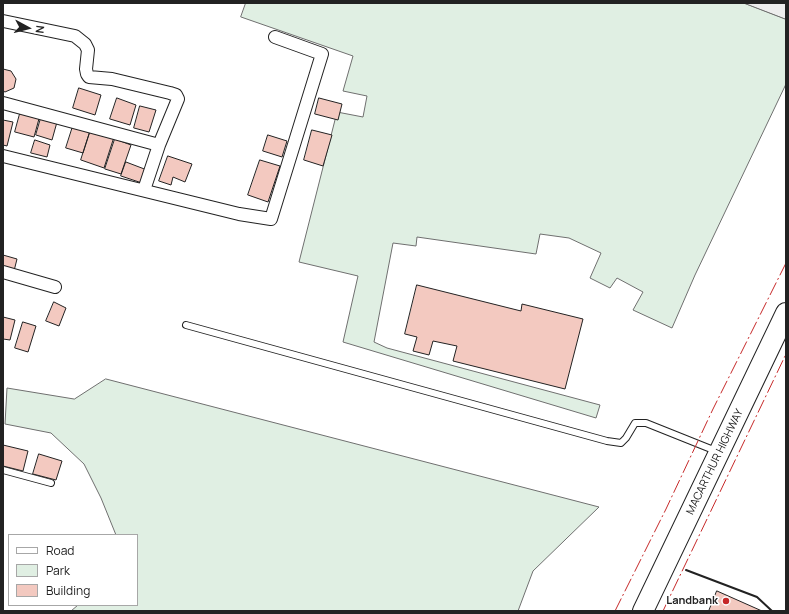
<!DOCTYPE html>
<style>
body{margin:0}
#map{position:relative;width:789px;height:614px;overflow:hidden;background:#fff;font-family:Manrope,sans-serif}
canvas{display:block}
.frame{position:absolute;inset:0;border:4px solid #222;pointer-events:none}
.legend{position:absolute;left:8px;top:534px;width:130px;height:72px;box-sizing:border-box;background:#fff;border:1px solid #a7a7a7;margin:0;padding:5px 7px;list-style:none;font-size:12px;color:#222}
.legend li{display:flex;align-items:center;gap:8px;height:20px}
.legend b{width:20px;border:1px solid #a7a7a7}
.north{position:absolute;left:8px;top:8px;width:40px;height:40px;-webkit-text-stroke:3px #fff;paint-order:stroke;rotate:97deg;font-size:11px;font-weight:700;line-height:16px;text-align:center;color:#222}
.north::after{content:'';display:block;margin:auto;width:14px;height:18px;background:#222;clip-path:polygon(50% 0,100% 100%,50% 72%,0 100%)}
</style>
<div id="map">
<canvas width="789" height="614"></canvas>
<div class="frame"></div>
<ul class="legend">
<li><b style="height:5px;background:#fff"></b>Road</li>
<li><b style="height:11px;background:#e0efe3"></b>Park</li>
<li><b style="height:11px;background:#f3c9c0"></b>Building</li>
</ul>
<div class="north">N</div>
</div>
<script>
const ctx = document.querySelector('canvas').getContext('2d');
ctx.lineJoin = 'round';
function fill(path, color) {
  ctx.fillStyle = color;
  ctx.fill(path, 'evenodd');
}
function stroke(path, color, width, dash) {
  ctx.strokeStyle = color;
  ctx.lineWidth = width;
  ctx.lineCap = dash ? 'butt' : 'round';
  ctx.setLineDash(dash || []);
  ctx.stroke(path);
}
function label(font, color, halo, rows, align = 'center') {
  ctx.font = font + ' Manrope,sans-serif';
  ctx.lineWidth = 3;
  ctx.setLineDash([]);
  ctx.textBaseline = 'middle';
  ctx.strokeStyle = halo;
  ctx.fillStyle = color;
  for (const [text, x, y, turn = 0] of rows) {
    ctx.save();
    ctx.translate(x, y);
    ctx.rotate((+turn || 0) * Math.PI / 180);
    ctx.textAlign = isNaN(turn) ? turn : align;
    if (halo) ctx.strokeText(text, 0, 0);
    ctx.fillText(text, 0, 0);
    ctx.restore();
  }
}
const green = new Path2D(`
 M246,3h498l42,16v65l-91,191 -23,53 -39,-18 10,-18 -26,-14 -7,10 -20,-10 11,-25 -32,-15 -29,-4 -4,20 -119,-17 -1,9 -23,-3 -19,99 13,6 213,57 -4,13 -253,-76 15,-66 -59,-14 38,-150 26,5 4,-21 -24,-5 10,-35 -112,-39z
 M106,379l493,128 -66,64 -15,40h-447l7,-6h59v-70h-21l-15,-37 -17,-34 -33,-31 -46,-9 2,-36 67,11z`);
fill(green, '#e0efe3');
stroke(green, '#6f6f6f', 1);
const parking = new Path2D(`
 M744,3h42v16z`);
fill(parking, '#ededed');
stroke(parking, '#6f6f6f', 1);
const building = new Path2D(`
 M3,69l8,2 5,8 -2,9 -9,4 -2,-1z
 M79,88l22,7 -6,20 -22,-7z
 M117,98l19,7 -6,20 -20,-6z
 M319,98l23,6 -4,16 -23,-6z
 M140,106l16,4 -7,22 -15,-4z
 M21,110l19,5 -6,22 -19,-5z
 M41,118l16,4 -5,18 -16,-5z
 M3,120l10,2 -6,24 -4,-1z
 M74,123l17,5 -8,25 -17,-5z
 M91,129l23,8 -10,31 -23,-8z
 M312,130l20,5 -9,31 -19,-6z
 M268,135l19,6 -5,16 -19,-6z
 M115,139l16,6 -10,29 -16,-5z
 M35,140l15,5 -3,12 -16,-4z
 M168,156l24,8 -7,18 -12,-5 -2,8 -12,-4z
 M260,160l20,6 -12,36 -20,-7z
 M126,162l21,8 -5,13 -21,-7z
 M3,255l14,4 -3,12 -11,-3z
 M417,285l104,26 1,-7 61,15 -18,70 -112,-28 4,-15 -24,-5 -4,14 -16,-4 4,-14 -12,-3z
 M54,302l12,6 -7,18 -13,-5z
 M3,317l12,3 -5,20 -7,-1z
 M23,322l13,4 -8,26 -13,-4z
 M3,445l25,6 -5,20 -20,-5z
 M39,454l23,7 -6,19 -23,-6z
 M717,591l45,20h-53z`);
fill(building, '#f3c9c0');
stroke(building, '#222', 1);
const service = new Path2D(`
 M186,325l421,116 14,2 5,-5 9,-15h11l70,28
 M3,470l48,13`);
const minor = new Path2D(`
 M3,21l72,15 10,8 3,6 -2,19 1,5 2,3 23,2 58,14 6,2 2,4 -19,46 -15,45
 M3,103l156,42
 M3,156l236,58 32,5 51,-165 -47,-17
 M3,272l52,15`);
const trunk = new Path2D(`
 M643,611l143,-298`);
stroke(service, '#222', 8);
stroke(minor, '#222', 14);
stroke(trunk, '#222', 22);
stroke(service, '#fff', 6);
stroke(minor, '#fff', 12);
stroke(trunk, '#fff', 20);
stroke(new Path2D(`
 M686,570l71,27 15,14`), '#222', 2);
stroke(new Path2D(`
 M615,611l51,-102 47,-100 73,-146
 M663,611l123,-257`), '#c62828', 1, [14, 3, 2, 3]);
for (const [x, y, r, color] of [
 [726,601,4,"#c62828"]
]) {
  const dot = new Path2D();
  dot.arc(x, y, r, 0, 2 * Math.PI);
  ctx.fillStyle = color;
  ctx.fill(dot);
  stroke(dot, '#fff', 1.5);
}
label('11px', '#222', '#fff', [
 ["MACARTHUR HIGHWAY",715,462,-64]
]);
label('bold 11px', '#222', '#fff', [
 ["Landbank",718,601]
], 'right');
</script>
